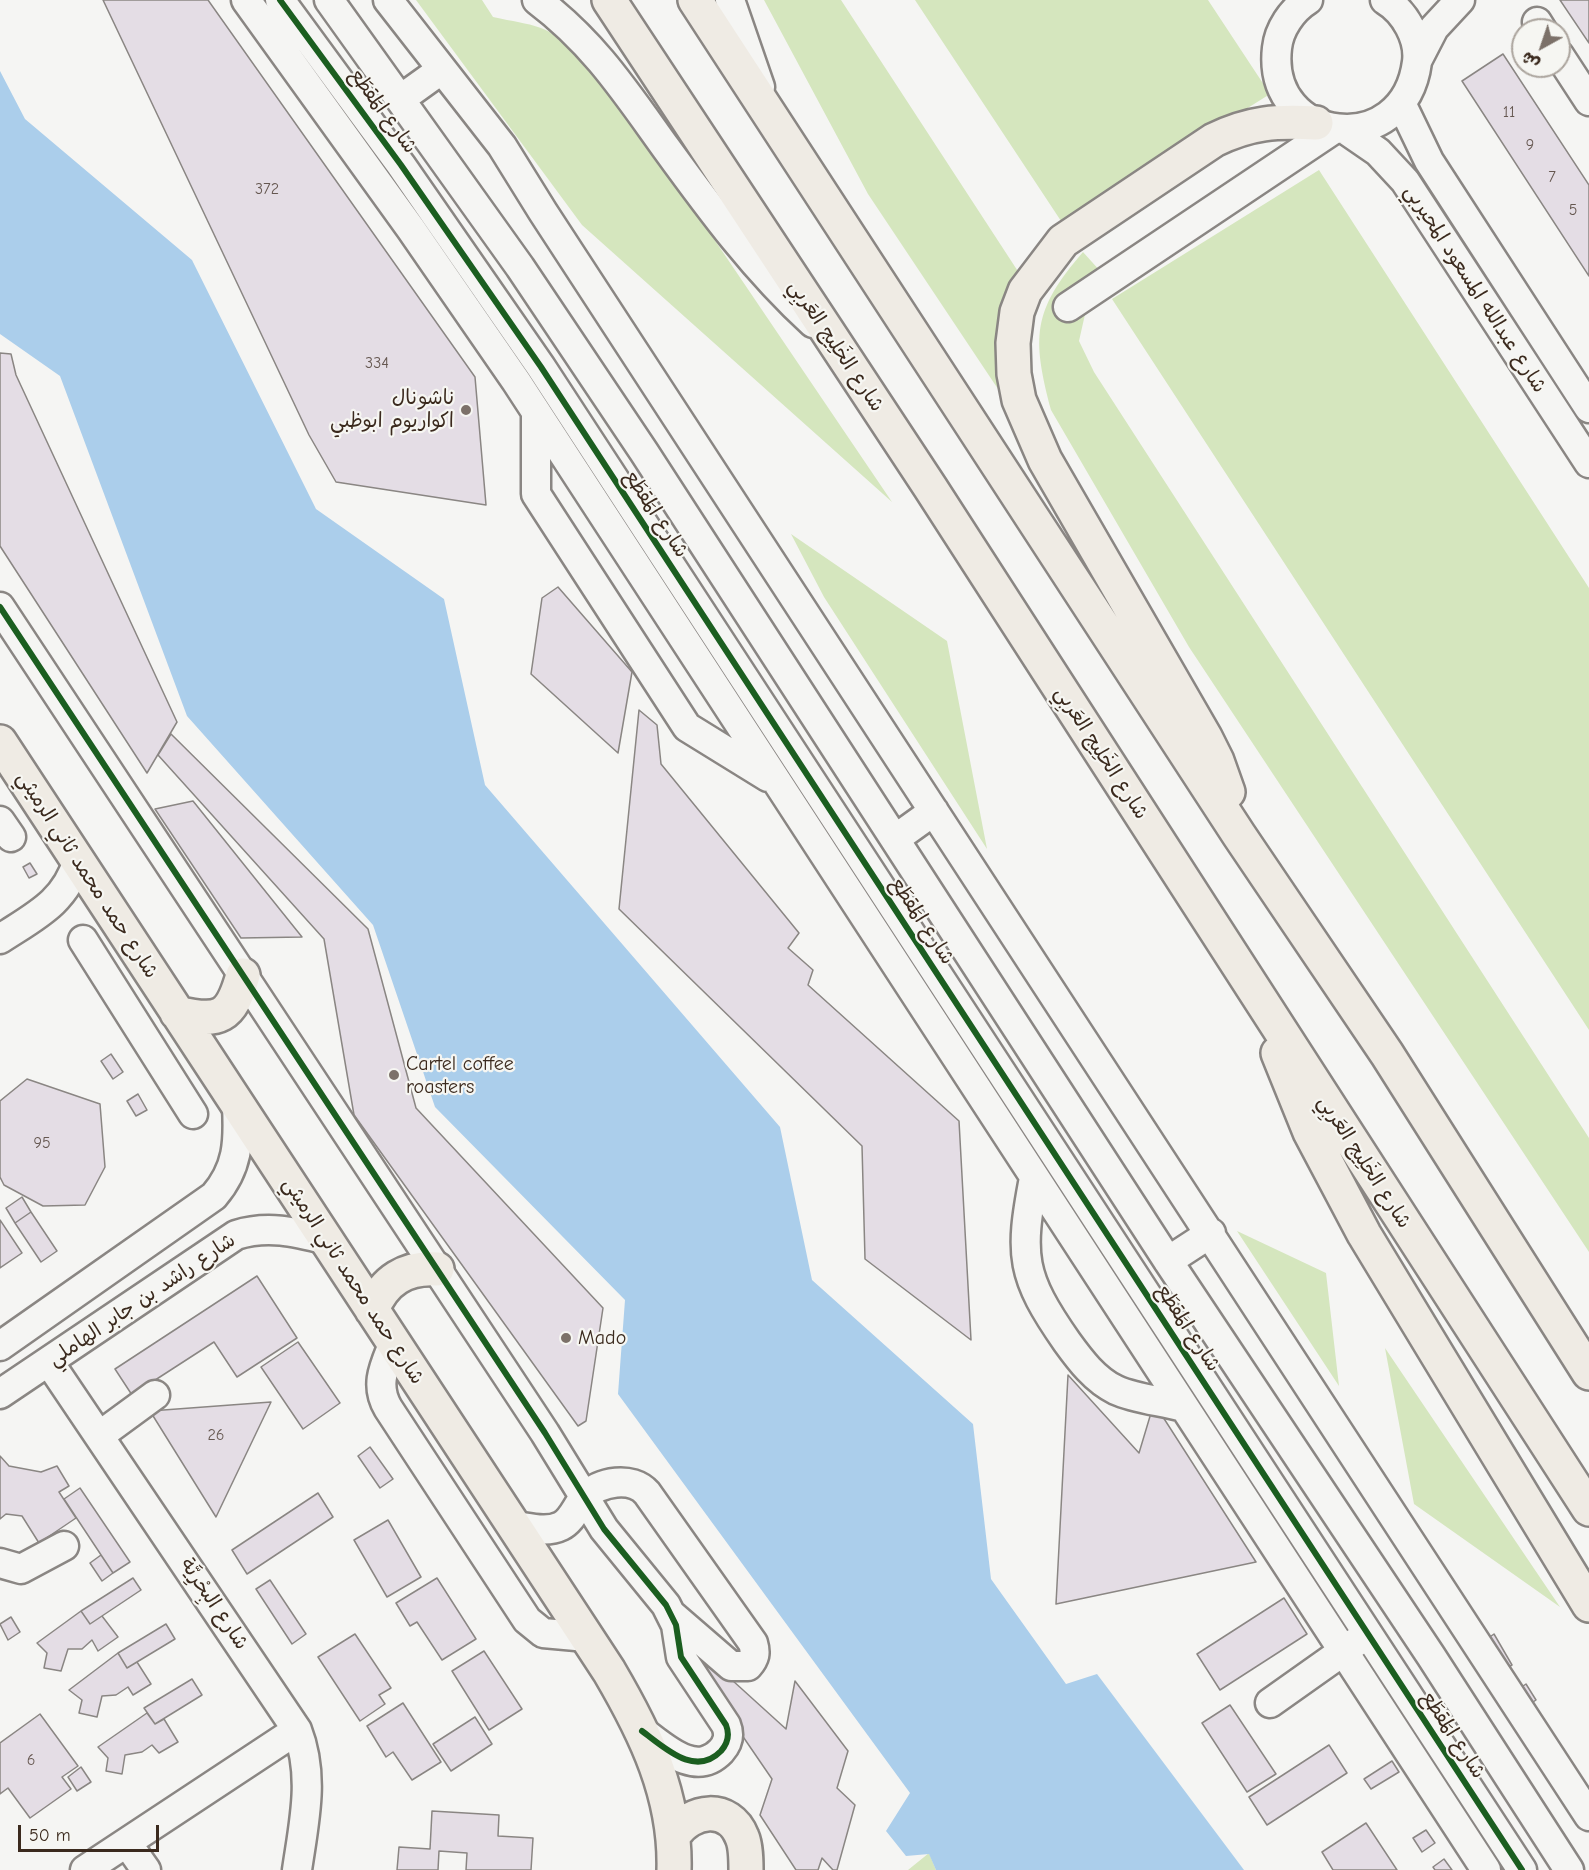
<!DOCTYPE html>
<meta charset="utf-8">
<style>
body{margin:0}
#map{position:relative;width:1589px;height:1870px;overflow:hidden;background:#f5f5f3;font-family:"Comic Neue","Playpen Sans Arabic",sans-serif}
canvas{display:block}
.north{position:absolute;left:1511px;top:18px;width:60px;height:60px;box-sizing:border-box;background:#f6f6f2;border:2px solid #aba49d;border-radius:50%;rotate:220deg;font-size:16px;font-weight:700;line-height:24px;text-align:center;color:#3b2a1e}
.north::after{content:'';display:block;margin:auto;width:21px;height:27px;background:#7c7169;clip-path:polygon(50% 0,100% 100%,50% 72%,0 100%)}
.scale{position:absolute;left:18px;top:1825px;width:141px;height:27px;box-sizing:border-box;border:3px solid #3b2a1e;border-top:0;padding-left:8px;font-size:18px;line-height:21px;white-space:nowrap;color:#3b2a1e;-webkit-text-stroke:4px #f6f6f2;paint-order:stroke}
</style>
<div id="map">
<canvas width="1589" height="1870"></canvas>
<div class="north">ش</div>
<div class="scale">50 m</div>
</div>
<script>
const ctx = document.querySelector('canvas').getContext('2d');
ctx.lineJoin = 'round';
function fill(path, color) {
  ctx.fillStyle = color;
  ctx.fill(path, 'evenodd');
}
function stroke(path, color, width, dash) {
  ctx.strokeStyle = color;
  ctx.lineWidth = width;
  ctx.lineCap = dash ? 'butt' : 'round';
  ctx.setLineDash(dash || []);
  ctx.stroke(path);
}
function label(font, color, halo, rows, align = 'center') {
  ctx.font = font + ' "Comic Neue","Playpen Sans Arabic",sans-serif';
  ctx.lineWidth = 4.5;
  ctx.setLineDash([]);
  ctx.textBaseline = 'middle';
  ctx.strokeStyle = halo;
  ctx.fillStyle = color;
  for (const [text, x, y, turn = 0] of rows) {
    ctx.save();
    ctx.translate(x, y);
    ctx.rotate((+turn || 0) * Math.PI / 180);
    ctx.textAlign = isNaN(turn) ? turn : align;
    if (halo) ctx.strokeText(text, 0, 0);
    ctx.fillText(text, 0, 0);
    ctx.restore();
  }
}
fill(new Path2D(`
 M416,0h66l11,17c40,9 56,6 84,39l9,-6 306,452 -310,-277z
 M764,0h77l182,279 -1,146 -154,-231z
 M915,0h293l62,94 -207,130z
 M1319,170l270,418v442l-477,-731z
 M1083,252l18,20 -15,38 -7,31 15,31 495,766v114l-400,-605 -138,-237c-19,-73 -19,-99 32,-158z
 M791,534l156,107 40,208 -163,-252z
 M1237,1231l89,42 13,113z
 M1385,1348l175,259 -146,-103z
 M929,1853l7,17h-28z`), '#d5e6be');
fill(new Path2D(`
 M0,71l25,48 167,141 124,249 128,90 41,186 295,342 32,153 161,144 18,155 75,105 31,-10 147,196h-308l-7,-16 -23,2 -20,-25 24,-38 -292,-399 7,-94 -190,-193 -62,-182 -186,-209 -127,-340 -60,-42z`), '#abceeb');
const building = new Path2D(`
 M103,0h105l267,377 11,128 -150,-23 -27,-47z
 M1560,0h29v43z
 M1503,54l86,131v91l-127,-195z
 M0,353l11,1 5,21 161,347 -30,51 -147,-227z
 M558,587l74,85 -14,81 -87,-79 11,-76z
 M639,710l18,15 4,39 138,169 -11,15 25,22 -5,15 151,136 12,219 -106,-81 -3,-113 -243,-237z
 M171,734l197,195 48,179 187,200 -17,113 -8,5 -224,-311 -30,-176 -166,-184z
 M193,801l109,136 -61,1 -86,-129z
 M30,863l7,11 -8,4 -6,-11z
 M111,1054l12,18 -10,7 -12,-18z
 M27,1079l73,25 5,63 -20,38 -42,1 -39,-21 -4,-8v-76z
 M138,1094l9,16 -11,6 -9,-15z
 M22,1197l9,15 -16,11 -9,-15z
 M31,1212l26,39 -16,11 -26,-39z
 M0,1220l22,33 -22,15z
 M257,1276l40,62 -60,39 -23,-35 -82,53 -17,-26z
 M298,1342l42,61 -37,26 -42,-62z
 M1068,1375l71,78 15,-50 102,159 -200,42z
 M271,1402l-55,115 -66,-106z
 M370,1447l23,32 -13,9 -22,-32z
 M0,1456l9,10 32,6 16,-6 12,20 -10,6 17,26 -37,25 -17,-27 -16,-2 -6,5z
 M80,1488l50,74 -17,11 -49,-74z
 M318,1493l15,24 -86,57 -15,-24z
 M388,1520l33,57 -34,20 -33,-57z
 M101,1555l12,18 -11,8 -12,-18z
 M133,1578l8,12 -51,34 -9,-13z
 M437,1578l39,61 -34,21 -25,-38 -7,4 -14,-23z
 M270,1580l36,54 -14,10 -36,-55z
 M1284,1598l23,36 -87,56 -23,-36z
 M81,1611l9,13 12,-8 16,21 -20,14 -6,-11 -10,9h-14l-7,22 -17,-3 3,-15 -10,-10z
 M11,1617l9,15 -12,8 -8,-16z
 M166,1624l9,15 -48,29 -9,-15z
 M355,1634l36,54 -12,7 6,9 -25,17 -42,-64z
 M1494,1634l18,31 -10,6 -18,-30z
 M484,1651l38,58 -33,21 -37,-59z
 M700,1651l86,78 9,-48 53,70 -11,37 18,17 -18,65h-4l-11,-12 -4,12h-22l-36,-55 12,-36 -76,-111z
 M118,1653l9,15 10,-6 14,22 -18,11 -5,-8 -12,8 -14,1 -5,21 -18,-4 3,-13 -13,-10z
 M192,1679l10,16 -47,29 -11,-16z
 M1526,1684l10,16 -6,4 -10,-16z
 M403,1703l38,59 -29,18 -19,-28 -7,5 -19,-31z
 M1230,1705l46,69 -29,18 -45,-69z
 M147,1713l8,11 9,-5 14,23 -19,11 -7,-8 -10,7 -17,3 -3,19 -16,-3 2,-13 -10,-11z
 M40,1714l38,52 -16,11 9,12 -41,29 -22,-30 -8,6v-51z
 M475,1717l17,27 -41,27 -18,-27z
 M1329,1745l18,28 -80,52 -18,-28z
 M1392,1761l7,11 -28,17 -7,-10z
 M81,1767l10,15 -14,9 -9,-14z
 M432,1811l67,4 -1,21 35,2 -2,32h-65l1,-17 -28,-2 -1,19h-41l2,-23 31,2z
 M1366,1823l31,47h-64l-11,-18z
 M1426,1830l9,13 -13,9 -9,-14z
 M1444,1859l8,11h-17l-2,-3z`);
fill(building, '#e4dde5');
stroke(building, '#8a8683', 1.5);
const minor = new Path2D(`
 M246,0l165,229 105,152 970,1489
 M280,0l121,165 140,202 981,1503
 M329,0l191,267 124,185 524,809 263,395 138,214
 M388,0l114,146 41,66 1046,1604
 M537,0c57,43 88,91 129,148 45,62 90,123 147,175
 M730,0l30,87
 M1308,0c-16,10 -29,29 -31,48 -11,96 127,114 140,14 3,-23 -12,-50 -32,-62
 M1537,22l5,8
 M1559,55l30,46
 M1418,59l16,-31 26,-28
 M402,98l39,-28
 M1402,105l27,56 160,247
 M1346,130l32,22 27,29 184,282
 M1068,307l266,-178
 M536,413v81l151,233 81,50
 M0,607l545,826 59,96 62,76 10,20 5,32 45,68c4,10 2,18 -5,26 -26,27 -57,-4 -79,-20
 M0,821l11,16
 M895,839l39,-28
 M0,939c35,-23 65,-36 78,-79
 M83,940l110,174
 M1034,1178c-15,78 -13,98 33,164 13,18 28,38 49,48 20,9 46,11 67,17
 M1168,1261l43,-28
 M394,1342c-9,23 -20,42 -6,66l139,212 16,13 44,4
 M0,1346l214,-150c24,-28 25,-54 23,-90
 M49,1362l248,368c18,46 7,92 0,140
 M0,1394l236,-159c32,-10 59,-3 91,5
 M99,1436l56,-41
 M515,1526c15,2 32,7 46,0 12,-6 15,-20 24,-29 15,-16 47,-21 62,-4l106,150c3,10 2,15 -5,23h-17l-59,-51
 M0,1563l21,6 43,-23
 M1270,1703l89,-63
 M127,1843l19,27
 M85,1870l212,-140`);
const major = new Path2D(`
 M0,742l609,929c37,63 67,125 65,199
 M177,1013c43,10 54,5 66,-38
 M372,1310c12,-30 34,-43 65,-41
 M674,1835c17,-26 55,-31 68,2 4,9 4,23 4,33`);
const highway = new Path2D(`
 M609,0l321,487 659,1022
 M695,0l544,835 148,219 202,319
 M1228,792l-11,-31 -12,-24 -160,-277 -26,-60 -5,-26 -1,-31 4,-31 8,-21 38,-50 151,-101c37,-18 62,-19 102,-17
 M1278,1053l32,79 54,102 225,371`);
stroke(minor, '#8a8683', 33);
stroke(major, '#8a8683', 38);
stroke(highway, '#8a8683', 38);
stroke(minor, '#f5f5f3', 28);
stroke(major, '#efebe4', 33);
stroke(highway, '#efebe4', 33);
stroke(new Path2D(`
 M280,0l121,165 140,202 981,1503
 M0,607l545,826 59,96 62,76 10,20 5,32 45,68c4,10 2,18 -5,26 -26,27 -57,-4 -79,-20`), '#1b5e20', 6);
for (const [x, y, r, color] of [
 [466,410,6,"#7c7169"],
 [394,1075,6,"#7c7169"],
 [566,1338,6,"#7c7169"]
]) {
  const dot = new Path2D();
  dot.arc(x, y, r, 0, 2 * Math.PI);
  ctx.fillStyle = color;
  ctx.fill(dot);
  stroke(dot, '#f6f6f2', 2);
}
label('16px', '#655750', null, [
 ["11",1509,112],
 ["9",1530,145],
 ["7",1552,177],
 ["372",267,189],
 ["5",1573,210],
 ["334",377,363],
 ["95",42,1143],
 ["26",216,1435],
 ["6",31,1760]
]);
label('20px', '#3b2a1e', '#f6f6f2', [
 ["شارع المَقطَع",383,111,54],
 ["شارع عبدالله المسعود المحيربي",1475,289,57],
 ["شارع الخَلِيج العَربِي",836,346,56],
 ["شارع المَقطَع",656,514,57],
 ["شارع الخَلِيج العَربِي",1101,753,57],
 ["شارع حمد محمد ثاني الرميثي",87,875,57],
 ["شارع المَقطَع",922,921,57],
 ["شارع الخَلِيج العَربِي",1364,1162,57],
 ["شارع حمد محمد ثاني الرميثي",353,1281,57],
 ["شارع راشد بن جابر الهاملي",142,1300,-34],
 ["شارع المَقطَع",1188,1328,57],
 ["شارع البِحْرِيَّة",214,1604,56],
 ["شارع المَقطَع",1453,1735,57]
]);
label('20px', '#3b2a1e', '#f6f6f2', [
 ["ناشونال",454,398,"right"],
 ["اكواريوم ابوظبي",454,421,"right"],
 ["Cartel coffee",406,1064],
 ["roasters",406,1087],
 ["Mado",578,1338]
], 'left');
</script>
